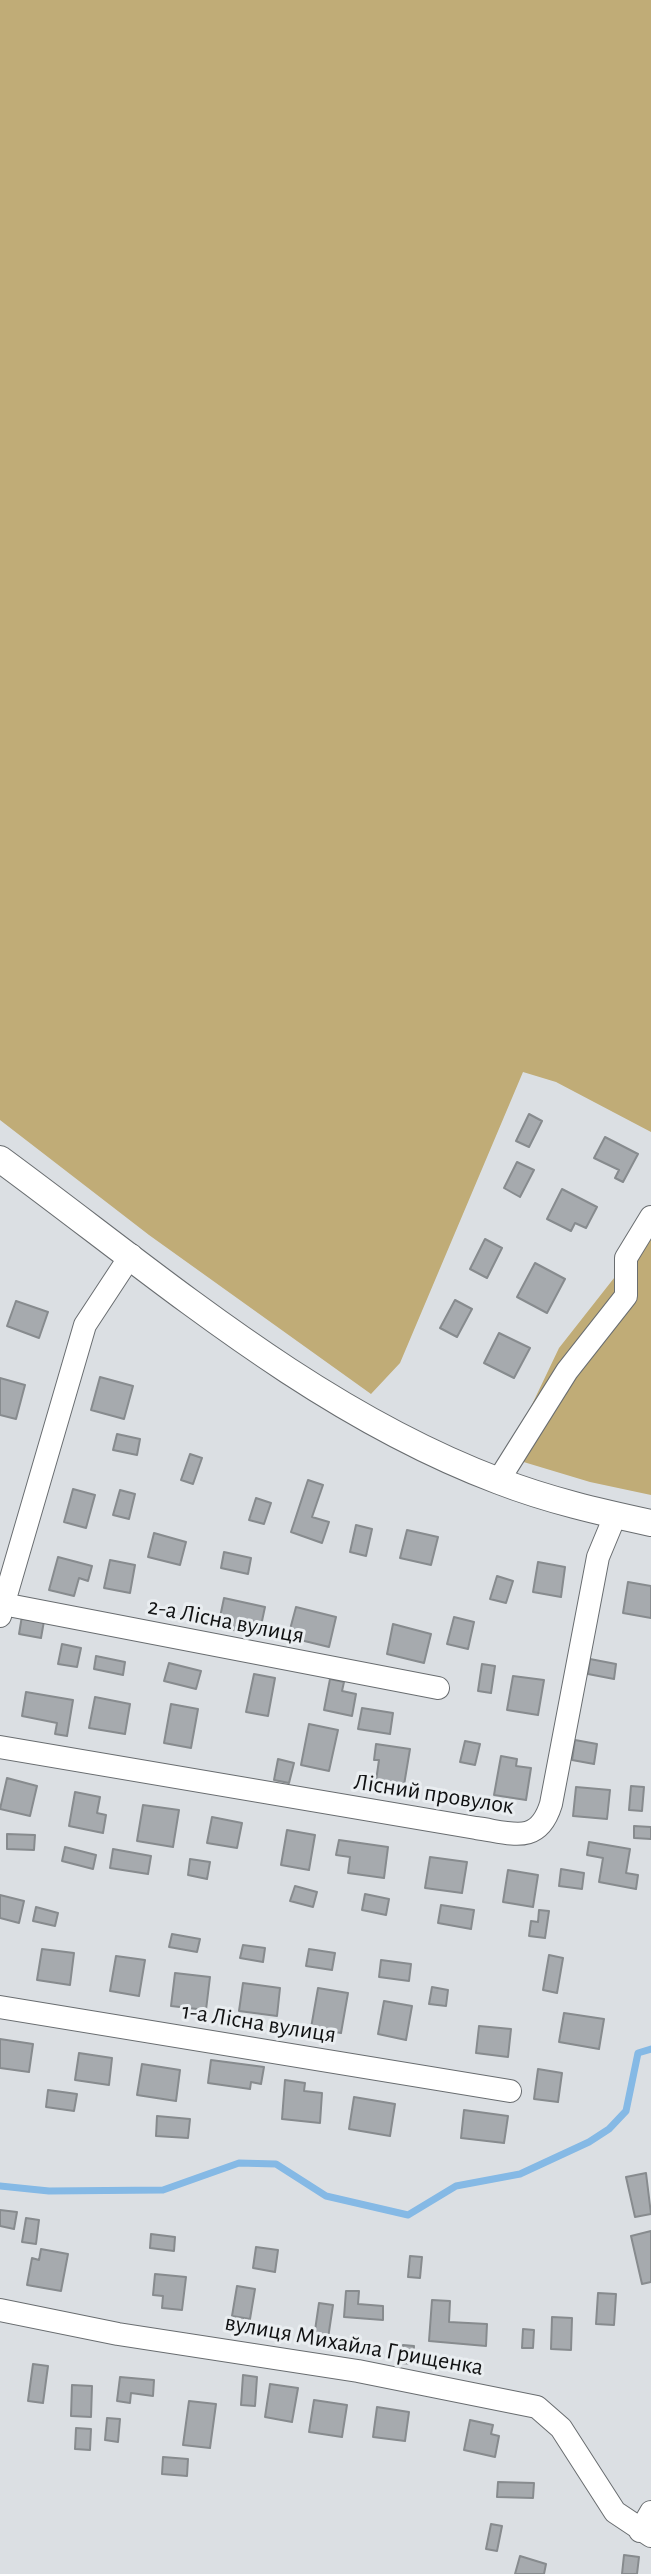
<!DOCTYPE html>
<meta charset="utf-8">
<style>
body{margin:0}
canvas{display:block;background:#dbdfe3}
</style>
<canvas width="651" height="2574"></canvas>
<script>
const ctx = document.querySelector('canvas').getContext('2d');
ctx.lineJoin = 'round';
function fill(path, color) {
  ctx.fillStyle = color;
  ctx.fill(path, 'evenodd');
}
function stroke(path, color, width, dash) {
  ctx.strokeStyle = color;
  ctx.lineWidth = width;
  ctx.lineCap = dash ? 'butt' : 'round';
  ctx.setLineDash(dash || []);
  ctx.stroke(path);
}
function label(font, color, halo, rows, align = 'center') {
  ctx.font = font + ' "Alegreya Sans",sans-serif';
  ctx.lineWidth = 6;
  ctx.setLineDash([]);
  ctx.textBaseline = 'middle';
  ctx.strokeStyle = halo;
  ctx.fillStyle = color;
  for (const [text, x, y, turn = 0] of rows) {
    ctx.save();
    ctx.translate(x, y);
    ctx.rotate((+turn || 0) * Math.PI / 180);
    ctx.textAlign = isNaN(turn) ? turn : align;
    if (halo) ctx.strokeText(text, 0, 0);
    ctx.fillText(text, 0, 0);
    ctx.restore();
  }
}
fill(new Path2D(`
 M0,0h651v1132l-95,-50 -33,-10 -123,291 -29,31 -222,-159 -149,-115z
 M651,1231v264l-61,-13 -83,-25 52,-109z`), '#c0ac77');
stroke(new Path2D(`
 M0,2186l49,5 114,-1 76,-27 37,1 50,32 82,19 48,-29 64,-12 69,-32 20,-13 17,-18 12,-58 13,-4`), '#85b9e5', 7);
const building = new Path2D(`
 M529,1114l13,7 -13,26 -13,-6z
 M605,1137l33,17 -15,28 -8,-4 4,-8 -25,-12z
 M517,1162l17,8 -14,27 -16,-9z
 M562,1189l35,18 -11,21 -11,-5 -4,8 -24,-12z
 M485,1239l17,9 -15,30 -17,-9z
 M535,1263l30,16 -18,34 -30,-16z
 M455,1300l17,9 -15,28 -17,-9z
 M16,1301l32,11 -9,26 -32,-12z
 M499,1333l31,15 -16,30 -30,-15z
 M100,1377l33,9 -9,33 -33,-9z
 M0,1378l25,7 -9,34 -16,-4z
 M117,1434l23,5 -3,16 -24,-5z
 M190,1454l12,4 -9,26 -12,-4z
 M308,1480l15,5 -11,32 17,5 -7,21 -31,-11z
 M73,1489l22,6 -9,33 -22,-6z
 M120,1490l15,4 -6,25 -16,-4z
 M256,1498l15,5 -7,21 -15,-4z
 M356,1525l16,4 -6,27 -16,-4z
 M407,1530l31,7 -7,28 -31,-7z
 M154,1533l32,9 -6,23 -32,-8z
 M224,1552l27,6 -3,16 -27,-6z
 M58,1557l34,9 -4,15 -9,-3 -5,18 -25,-6z
 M110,1560l25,5 -5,28 -26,-5z
 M538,1562l27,5 -4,30 -28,-5z
 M497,1576l16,5 -7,22 -16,-4z
 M628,1582l23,4v32l-28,-5z
 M224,1598l41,9 -6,28 -41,-8z
 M296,1607l40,10 -7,30 -41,-10z
 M22,1616l22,5 -3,17 -22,-4z
 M454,1617l20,5 -6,27 -21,-5z
 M393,1624l38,10 -7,29 -37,-9z
 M62,1644l19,4 -4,19 -19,-3z
 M96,1656l29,6 -2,13 -29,-6z
 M590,1659l26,5 -2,15 -26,-5z
 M169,1663l32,8 -5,18 -32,-8z
 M482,1664l13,2 -4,27 -13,-2z
 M254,1674l21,4 -7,38 -22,-4z
 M513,1676l31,4 -6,35 -31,-5z
 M330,1679l14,3 -2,9 14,3 -4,22 -28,-6z
 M26,1692l47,8 -6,36 -12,-2 2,-11 -35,-7z
 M95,1697l35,7 -5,30 -36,-6z
 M171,1704l27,5 -7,39 -27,-5z
 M362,1708l31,5 -3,21 -32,-5z
 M309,1724l29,6 -9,41 -28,-6z
 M575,1740l22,4 -3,20 -22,-4z
 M465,1741l15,3 -5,21 -15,-3z
 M376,1744l34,5 -6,36 -28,-4 3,-21h-5z
 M501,1756l16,3 -1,7 15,2 -5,32 -32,-5z
 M278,1759l16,4 -5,20 -15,-3z
 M7,1778l30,8 -7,30 -30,-7z
 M631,1786l13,1 -2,24 -13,-1z
 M576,1787l34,3 -3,29 -34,-3z
 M75,1792l25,5 -3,16 9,2 -3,18 -34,-7z
 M143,1805l36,5 -6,37 -36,-6z
 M212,1817l30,6 -5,25 -30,-5z
 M634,1826l17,1v12l-17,-1z
 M287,1830l28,5 -6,35 -28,-5z
 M7,1834l28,1 -1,15 -27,-1z
 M339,1840l49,7 -4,31 -36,-5 2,-16 -14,-2z
 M589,1842l41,7 -4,24 12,2 -2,14 -37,-7 4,-24 -16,-3z
 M65,1847l31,8 -3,14 -31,-8z
 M113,1849l38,7 -3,18 -38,-6z
 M430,1857l37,5 -5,31 -37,-5z
 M190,1859l20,3 -3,17 -19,-4z
 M561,1869l23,4 -2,16 -23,-3z
 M508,1870l30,5 -5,32 -30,-5z
 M295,1886l22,6 -4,15 -23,-6z
 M365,1894l24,5 -3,16 -24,-5z
 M0,1895l24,6 -5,22 -19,-5z
 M441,1905l33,5 -3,19 -33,-6z
 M36,1907l22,6 -3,13 -22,-5z
 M539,1910l10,1 -4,27 -16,-2 2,-15 7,1z
 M172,1934l28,5 -3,13 -28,-5z
 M243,1945l22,3 -2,14 -23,-4z
 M42,1949l32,4 -4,32 -33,-5z
 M309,1949l26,4 -3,17 -26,-4z
 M549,1955l14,3 -6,35 -14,-3z
 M116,1956l29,4 -6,36 -29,-5z
 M381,1960l30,4 -2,17 -30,-4z
 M175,1973l35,4 -4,33 -35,-4z
 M243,1983l37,5 -3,28 -38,-5z
 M432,1987l16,3 -2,16 -17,-2z
 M318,1988l30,5 -7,40 -30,-5z
 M384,2001l28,5 -6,34 -28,-6z
 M564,2013l40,6 -5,30 -40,-7z
 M479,2026l32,3 -3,28 -32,-4z
 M0,2039l33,5 -4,28 -29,-4z
 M79,2053l33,5 -3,27 -34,-5z
 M211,2060l53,7 -3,17 -10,-2 -1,7 -42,-6z
 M142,2064l38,6 -4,31 -39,-6z
 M538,2069l24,4 -4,29 -24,-3z
 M285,2080l20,3 -1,8 18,2 -2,30 -38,-4z
 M48,2090l29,4 -3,17 -28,-4z
 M354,2097l41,7 -5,32 -41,-7z
 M464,2110l44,6 -4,27 -43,-5z
 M157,2116l33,3 -2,19 -32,-2z
 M646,2173l5,41 -16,3 -9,-40z
 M0,2210l17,2 -3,17 -14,-3z
 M26,2218l13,2 -3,24 -14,-2z
 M651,2231v51l-9,2 -11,-48z
 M151,2234l24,3 -1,14 -24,-3z
 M256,2247l22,3 -3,22 -22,-4z
 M41,2249l27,5 -7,37 -34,-6 5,-27 7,2z
 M410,2256l12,1 -2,21 -12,-1z
 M155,2274l31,3 -4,33 -20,-2 1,-12 -10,-1z
 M237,2286l18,3 -5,30 -18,-3z
 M346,2291h13l-1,13 25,2v14l-39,-3z
 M598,2293l18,1 -2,31 -18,-1z
 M432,2300l18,1 -1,21 38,2 -1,22 -57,-5z
 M319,2303l14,2 -6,40 -14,-1z
 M552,2317l20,1 -1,32 -20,-1z
 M523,2329l11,1 -1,18h-11z
 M403,2345l11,1 -1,18 -11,-1z
 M33,2364l15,2 -5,37 -15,-2z
 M243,2375l14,2 -2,29 -14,-1z
 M120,2377l34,3 -1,16 -22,-3 -1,10 -13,-2z
 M270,2384l28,4 -6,34 -27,-5z
 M72,2385l20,1 -1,31 -20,-1z
 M314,2400l33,5 -5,32 -33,-5z
 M189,2401l27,3 -6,44 -27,-3z
 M377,2407l32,5 -4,29 -32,-4z
 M107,2418l13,1 -2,23 -13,-2z
 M470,2420l23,5 -2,9 8,2 -4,21 -31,-7z
 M76,2428l15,1 -1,21 -15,-1z
 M163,2457l25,2 -1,17 -25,-2z
 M498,2482l36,1 -1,15 -36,-1z
 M491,2524l11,2 -5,25 -11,-2z
 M624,2555l15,2 -2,17h-15z
 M520,2556l26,8 -2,10h-29z`);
fill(building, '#a6aaae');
stroke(building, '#878b8e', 2);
const minor = new Path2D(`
 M498,1481l69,-110 59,-75v-38l25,-41
 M3,1604l435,84
 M0,1616l85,-291 46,-70
 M0,1747l476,81c36,5 62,18 75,-24l47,-247 17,-41
 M0,2007l510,84
 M0,2310l118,24 240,37 179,36 24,21 54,84 36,24
 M640,2531l11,-19`);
const tertiary = new Path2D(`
 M0,1159c158,116 313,252 499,322 49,19 101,31 152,42`);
stroke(minor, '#696d70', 24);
stroke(tertiary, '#696d70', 28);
stroke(minor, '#fff', 22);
stroke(tertiary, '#fff', 26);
label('24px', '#101112', '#e9edf0', [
 ["2-а Лісна вулиця",226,1621,11],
 ["Лісний провулок",434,1794,9],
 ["1-а Лісна вулиця",259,2023,9],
 ["вулиця Михайла Грищенка",354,2345,10]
]);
</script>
